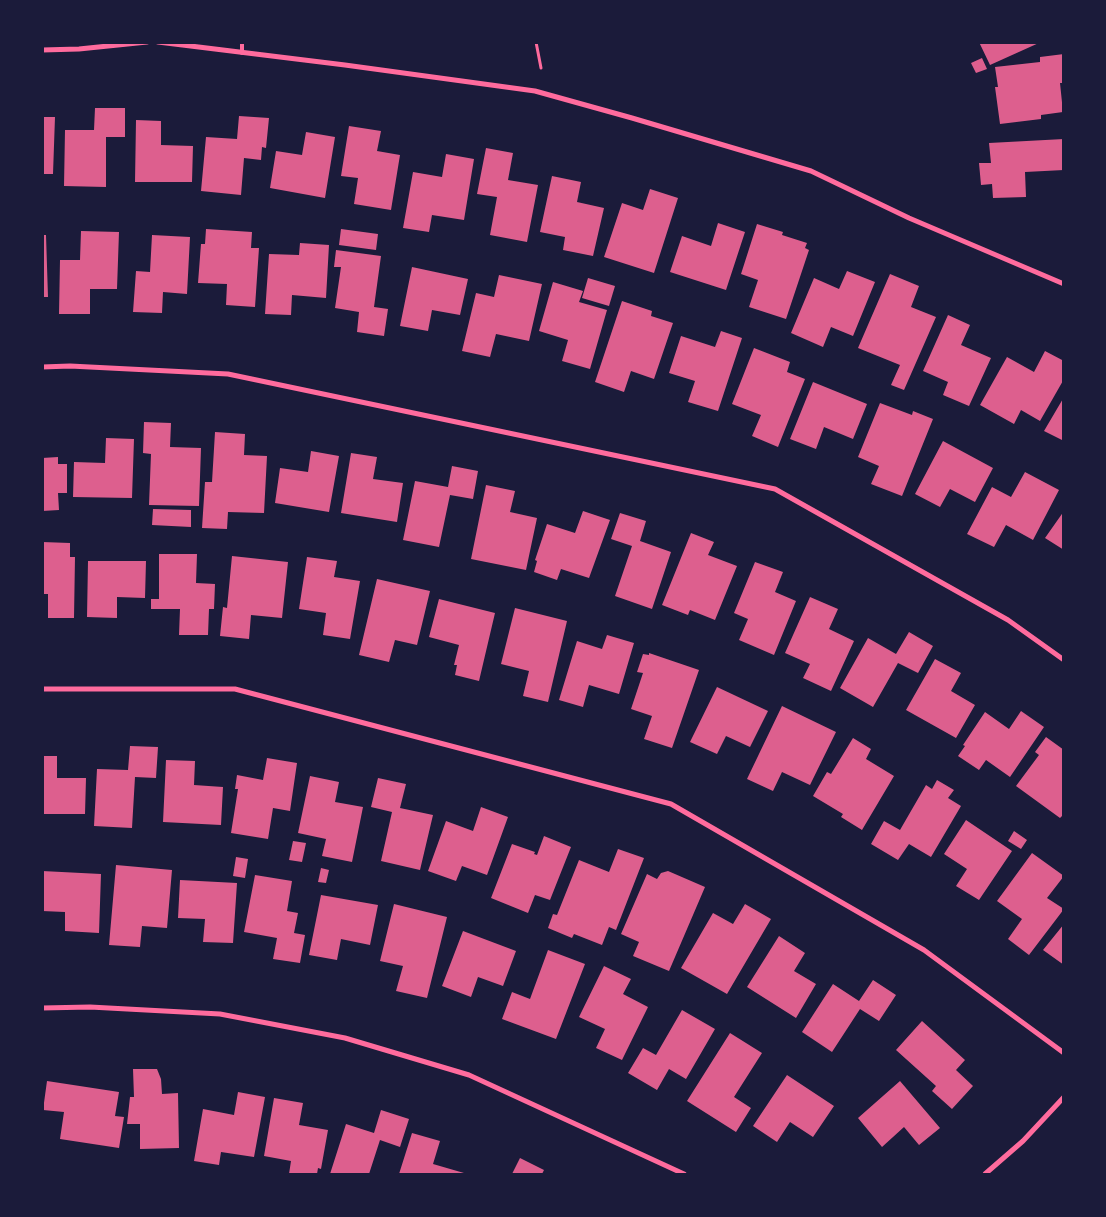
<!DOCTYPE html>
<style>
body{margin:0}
#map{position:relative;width:1106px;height:1217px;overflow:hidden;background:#1b1b3a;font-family:"Golos Text",sans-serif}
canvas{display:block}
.frame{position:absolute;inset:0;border:44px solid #1b1b3a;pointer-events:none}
</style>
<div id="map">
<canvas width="1106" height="1217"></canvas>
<div class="frame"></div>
</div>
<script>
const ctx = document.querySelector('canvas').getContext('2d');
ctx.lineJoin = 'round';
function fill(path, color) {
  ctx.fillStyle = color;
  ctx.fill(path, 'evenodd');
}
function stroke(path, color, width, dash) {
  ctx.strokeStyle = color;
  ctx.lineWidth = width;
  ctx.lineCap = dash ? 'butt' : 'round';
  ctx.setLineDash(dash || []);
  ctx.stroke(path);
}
fill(new Path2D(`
 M979,42h62l-51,23z
 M1064,54v29h-4l3,29 -22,3v4l-41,5 -5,-37h3l-3,-20 45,-5v-5z
 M982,58l5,11 -11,4 -5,-10z
 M95,108h30v29h-19v50l-42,-1 1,-56h29z
 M239,116l30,2 -3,30 -4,-1 -1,13 -17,-2 -3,37 -40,-4 5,-54 31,2z
 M42,117h13l-2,57h-11z
 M136,120l25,1v24l32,1 -1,36h-57z
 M349,126l32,5 -4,20 23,4 -9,55 -37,-6 4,-26 -17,-2z
 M306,132l29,5 -10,61 -55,-10 6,-37 26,4z
 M1064,139v31l-39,2 1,25 -33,1 -1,-14 -11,1 -2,-22h12l-2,-20z
 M486,148l27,5 -5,27 30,5 -11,57 -37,-7 7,-38 -20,-3z
 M446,154l28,5 -10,61 -32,-5 -3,17 -26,-4 10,-56 29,5z
 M552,176l29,6 -4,20 27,6 -11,48 -30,-6 2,-13 -25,-5z
 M650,189l28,9 -24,75 -50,-16 18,-54 21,7z
 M718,223l27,9 -19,58 -56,-18 12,-36 29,10z
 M757,224l26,8 -1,3 25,8 -2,5 4,2 -23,69 -37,-12 9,-27 -17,-6z
 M206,229l46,3 -1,16h8l-4,59 -29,-2 1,-21 -29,-1 3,-39h4z
 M341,229l37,5 -2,16 -37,-5z
 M81,231l38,1 -2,57h-27v25h-31l1,-54h20z
 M42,235h4l2,62h-6z
 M152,235l38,2 -3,57 -24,-2 -1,21 -29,-1 3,-41 14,1z
 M300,243l29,2 -3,53 -34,-3 -1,20 -26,-1 4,-60 30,1z
 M336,250l45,6 -7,51 14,2 -4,27 -27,-4 2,-20 -24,-4 6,-41h-7z
 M412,267l56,12 -8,36 -28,-5 -4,21 -28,-5z
 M847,271l28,11 -22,54 -22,-9 -8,20 -32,-14 23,-55 25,11z
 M890,274l29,12 -8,21 25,10 -32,73 -13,-5 9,-20 -42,-17z
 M499,275l43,9 -13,57 -33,-7 -6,23 -28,-6 14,-58 18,4z
 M588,278l27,8 -6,20 -27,-8z
 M553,282l30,9 -4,11 28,8 -17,59 -28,-8 6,-21 -29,-9z
 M622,301l30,10 -1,5 22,7 -19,56 -23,-8 -7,21 -29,-10z
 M948,315l22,10 -9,20 30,13 -22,48 -26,-11 5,-13 -25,-11z
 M721,331l21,7 -24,73 -30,-9 7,-21 -26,-8 12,-37 34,11z
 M754,348l36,14 -3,10 18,7 -27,68 -26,-11 9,-21 -29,-11z
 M1045,351l19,10v18l-24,42 -19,-11 -7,14 -34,-19 27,-48 27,15z
 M813,382l54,22 -14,35 -29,-12 -8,22 -26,-10z
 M1064,397v44l-20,-10z
 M880,403l32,12 1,-4 20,8 -31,77 -31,-12 8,-18 -21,-9z
 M144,422l27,1 -1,24 31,1 -2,58 -50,-1 2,-51 -8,-1z
 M215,432l30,2 -1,21 23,1 -3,57 -36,-1 -1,17 -25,-1 3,-46h7z
 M106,438l28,1 -2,59 -59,-1 1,-35 31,1z
 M943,441l50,27 -18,34 -25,-13 -10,18 -25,-13z
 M311,451l28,5 -10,56 -54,-9 5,-35 28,4z
 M351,453l26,4 -4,22 30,4 -6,39 -56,-9z
 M58,457v7h9v29h-9l1,17 -17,1v-53z
 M452,466l26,5 -5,28 -23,-4 -11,52 -36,-7 12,-59 33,6z
 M1025,472l34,18 -26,50 -27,-15 -12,22 -27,-13 25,-47 19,10z
 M486,485l29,6 -5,21 27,6 -11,52 -55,-11z
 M153,509l38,1v17l-39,-2z
 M583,511l27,9 -21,58 -28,-9 -4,11 -23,-8 3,-11 -2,-1 12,-36 28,9z
 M1064,511v39l-19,-12z
 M620,513l26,8 -6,20 31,11 -19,57 -37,-13 17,-50 -21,-7z
 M691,533l23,9 -6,13 29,11 -22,54 -25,-10 -2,5 -26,-10z
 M42,542l28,1v14h5l-1,61h-26v-24h-6z
 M159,554h38l-1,29 19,1 -1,25h-5l-1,26h-29l1,-26h-29v-10h8z
 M232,556l56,6 -6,56 -31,-3 -2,24 -29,-3 3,-29 4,1z
 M307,557l30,4 -3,16 26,4 -10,58 -27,-4 3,-22 -27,-4z
 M88,561h58l-1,37 -28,-1v21l-30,-1z
 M755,562l28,10 -8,20 21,9 -22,54 -35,-15 9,-21 -14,-6z
 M377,579l53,12 -13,54 -22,-5 -6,22 -30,-7z
 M810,597l28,12 -9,20 25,12 -23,50 -28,-13 7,-14 -25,-11z
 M439,599l56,14 -16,68 -24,-6 2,-10h-3l5,-20 -30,-8z
 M515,608l52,13 -19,81 -25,-6 6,-25 -28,-7z
 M909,632l24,14 -15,27 -20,-10 -25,44 -33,-19 28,-50 28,16z
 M607,635l27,8 -15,51 -30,-9 -6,22 -24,-7 18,-59 25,8z
 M649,653l50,17 -27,78 -28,-9 8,-23 -21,-7 12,-36 -6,-1 6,-18 6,1z
 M935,659l26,14 -10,18 24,14 -19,33 -50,-28z
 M717,687l51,24 -18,36 -24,-11 -9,18 -27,-12z
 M782,706l54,26 -26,53 -28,-13 -9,19 -26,-12z
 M1021,711l23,16 -34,50 -24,-17 -7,10 -21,-14 7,-10 -2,-1 22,-33 24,17z
 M1046,737l18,13v64l-4,4 -44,-32 23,-31 -4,-3z
 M853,738l18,11 -5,10 28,17 -32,54 -21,-13 2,-3 -30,-18 14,-24 4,2z
 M130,746l28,1 -2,31 -21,-1 -3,51 -38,-2 3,-57 31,1z
 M42,756h15v22h29l-1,36h-43z
 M267,758l30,5 -7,48 -17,-3 -5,31 -37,-6 7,-44h-3l2,-14 26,5z
 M166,760l29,1 -1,24 29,2 -2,38 -58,-3z
 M310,776l29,6 -4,20 28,5 -11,55 -30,-6 4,-17 -28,-6z
 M378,778l28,6 -6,24 33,7 -13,55 -39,-9 11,-49 -21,-5z
 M937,780l17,10 -6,8 13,8 -30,51 -22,-13 -11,16 -27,-16 13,-23 16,9 26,-45 6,4z
 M481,807l27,10 -21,58 -25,-9 -6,15 -28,-10 18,-50 27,10z
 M966,820l46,31 -33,49 -23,-14 11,-17 -23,-15z
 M1014,831l13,9 -6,9 -13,-8z
 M544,836l27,11 -21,53 -15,-5 -7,18 -37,-15 21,-54 23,8 -1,2 3,1z
 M293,841l13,2 -4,19 -13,-2z
 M618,849l26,9 -28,72 -7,-3 -7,18 -28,-11 -2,4 -24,-10 5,-14 4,1 22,-55 30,12z
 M1032,853l32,23 -17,22 17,11 -35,46 -21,-16 14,-20 -25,-18z
 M236,857l12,2 -3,19 -12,-2z
 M116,865l56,5 -5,58 -25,-2 -2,21 -31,-2z
 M321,868l8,2 -3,13 -8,-1z
 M42,871l59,3 -2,59 -34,-2v-19l-23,-1z
 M668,871l37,16 -36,84 -36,-15 6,-14 -18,-8 26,-60 10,5 4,-6z
 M255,875l37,6 -5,30 11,2 -4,20 11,2 -5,28 -27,-4 4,-21 -33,-6z
 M180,880l57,3 -4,60 -30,-1 2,-23 -27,-1z
 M321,895l57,10 -8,40 -29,-6 -4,21 -28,-5z
 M394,904l53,13 -20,81 -31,-7 7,-25 -23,-5z
 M745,904l26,15 -44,75 -46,-26 32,-55 20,11z
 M1064,924v41l-21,-15z
 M463,931l53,20 -13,35 -25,-9 -7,20 -29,-11z
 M779,936l26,17 -11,18 22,13 -20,34 -49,-31z
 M548,950l37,14 -29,75 -54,-20 10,-27 18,7z
 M604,966l27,13 -8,15 25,13 -26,53 -26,-12 9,-19 -26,-12z
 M873,980l23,15 -17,26 -19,-12 -28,43 -30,-20 31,-48 26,17z
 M682,1010l33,19 -29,50 -17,-10 -12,21 -29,-17 15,-25 13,7z
 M922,1021l43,39 -9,10 17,16 -21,23 -20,-18 4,-5 -40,-36z
 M730,1033l32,20 -28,44 17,11 -15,24 -49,-31z
 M133,1069h24l4,10 1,15 16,-1 1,55 -39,1v-25h-13l3,-27h4z
 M787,1075l47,31 -21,31 -23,-15 -13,20 -24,-16z
 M47,1081l72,11 -4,24 9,1 -5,31 -59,-9 4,-27 -21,-2z
 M900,1081l40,47 -21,17 -15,-18 -22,20 -24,-29z
 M238,1092l27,5 -11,60 -33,-5 -2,13 -25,-4 9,-52 31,6z
 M274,1098l29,5 -4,22 29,5 -7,39 -3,-1 -1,6h-28l2,-13 -27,-5z
 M381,1110l28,9 -9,28 -20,-7 -11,34h-39l16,-50 28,9z
 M412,1133l28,8 -7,23 31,9 -1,1h-64z
 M520,1158l24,12 -2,4h-30z`), '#dd5f8e');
stroke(new Path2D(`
 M536,42l5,26`), '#ff6b9d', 3);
stroke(new Path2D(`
 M242,53v-11`), '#ff6b9d', 4);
stroke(new Path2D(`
 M158,42l187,23 190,26 97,27 179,53 98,47 155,66
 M42,50l37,-1 68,-7
 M42,367l28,-1 158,8 547,115 233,131 56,40
 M42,689h193l436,115 253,146 140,103
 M42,1008l48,-1 130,7 125,24 124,37 215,99
 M985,1174l38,-33 41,-44`), '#ff6b9d', 5);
</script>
